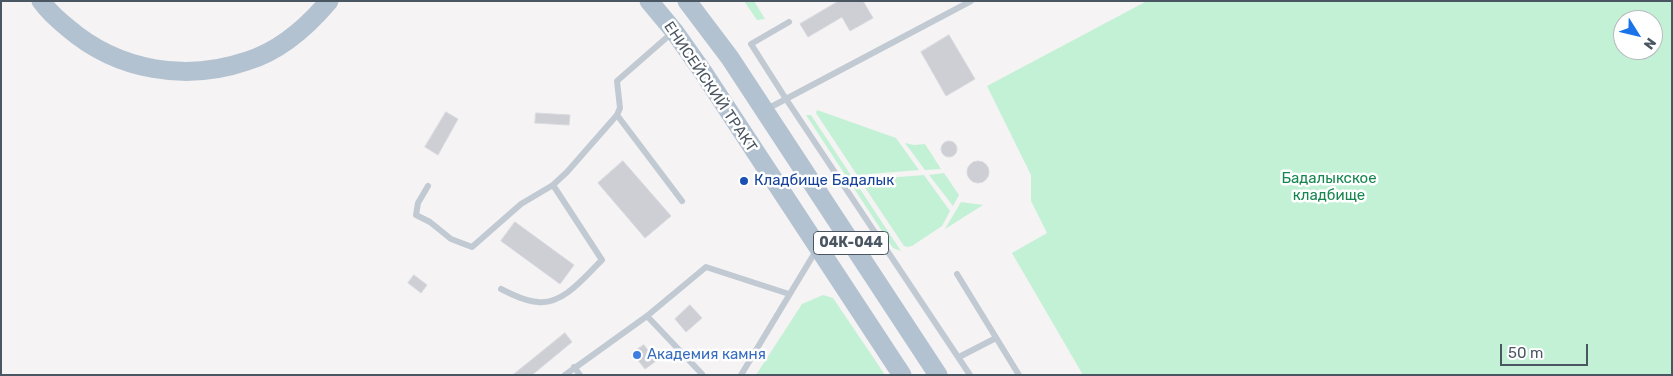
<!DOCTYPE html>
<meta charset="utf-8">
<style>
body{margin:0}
#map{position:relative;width:1673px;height:376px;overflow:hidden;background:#f5f3f3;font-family:Rubik,sans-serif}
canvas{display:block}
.frame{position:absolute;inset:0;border:2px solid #4a5661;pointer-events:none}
.north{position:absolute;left:1613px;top:10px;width:50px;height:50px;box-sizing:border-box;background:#fff;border:1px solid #b7bbc0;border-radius:50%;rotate:126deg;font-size:14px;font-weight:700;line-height:20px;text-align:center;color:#4a5661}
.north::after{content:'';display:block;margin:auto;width:18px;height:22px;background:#1a73e8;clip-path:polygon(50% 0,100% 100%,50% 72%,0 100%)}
.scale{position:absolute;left:1500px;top:344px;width:88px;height:22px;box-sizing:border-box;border:2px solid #4a5661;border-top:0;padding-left:6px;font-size:15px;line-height:18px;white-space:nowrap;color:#4a5661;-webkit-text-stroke:4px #fff;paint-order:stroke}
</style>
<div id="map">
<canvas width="1673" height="376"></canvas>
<div class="frame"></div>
<div class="north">N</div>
<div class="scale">50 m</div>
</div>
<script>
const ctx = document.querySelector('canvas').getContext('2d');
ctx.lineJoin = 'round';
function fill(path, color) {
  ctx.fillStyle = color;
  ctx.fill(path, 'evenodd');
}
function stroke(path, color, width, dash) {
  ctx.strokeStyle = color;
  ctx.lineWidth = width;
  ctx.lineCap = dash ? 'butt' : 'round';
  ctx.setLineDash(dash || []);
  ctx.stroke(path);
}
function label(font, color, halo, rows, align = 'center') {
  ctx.font = font + ' Rubik,sans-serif';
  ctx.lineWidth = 5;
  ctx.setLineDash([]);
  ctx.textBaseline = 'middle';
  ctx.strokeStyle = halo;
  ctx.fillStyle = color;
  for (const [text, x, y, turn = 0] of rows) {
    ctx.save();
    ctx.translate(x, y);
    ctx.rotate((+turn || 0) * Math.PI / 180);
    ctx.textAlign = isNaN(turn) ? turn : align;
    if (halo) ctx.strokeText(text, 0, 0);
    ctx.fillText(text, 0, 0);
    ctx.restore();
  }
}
fill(new Path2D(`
 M744,1h10l11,18 -8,1z
 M1147,1h525v374h-589l-71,-122 35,-20 -16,-32v-26l-44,-89zM1623,20h30v30h-30z
 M817,110l79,28 23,32 -62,5 -41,-62z
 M806,115h5l90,136 -8,-3z
 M905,143l9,2 11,-1 16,25 -16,1z
 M944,173l15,22 -6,11 -24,-31z
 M924,175l26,36 -8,15 -30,20 -5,1 -3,-1 -44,-66z
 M961,202l22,3 -38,24z
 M823,295l10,3 52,77h-129l46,-71z`), '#c3f1d5');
const building = new Path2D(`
 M839,1h24l10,17 -23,13 -8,-14 -34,20 -8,-13z
 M949,35l26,44 -29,17 -25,-44z
 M446,112l12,7 -20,36 -13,-8z
 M536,113l34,2 -1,10 -34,-2z
 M941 149a8 8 0 1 1 16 0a8 8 0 1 1-16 0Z
 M967 172a11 11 0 1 1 22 0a11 11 0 1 1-22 0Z
 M623,161l48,55 -26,22 -47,-55z
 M515,222l59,43 -14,19 -59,-43z
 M414,275l13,10 -6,8 -13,-10z
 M690,305l12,13 -16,14 -11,-13z
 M565,333l7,9 -40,33h-19z
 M644,345l12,16 -11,8 -13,-16z`);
fill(building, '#cdcfd5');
stroke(building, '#d7d9de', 1);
stroke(new Path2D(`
 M789,22l-38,22 35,55 184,276
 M767,109l204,-108
 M617,115l65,86
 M428,186l-10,17 -2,12 14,7 21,17 21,8 49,-43 32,-19 14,-13 50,-57 3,-7 -3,-27 56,-49
 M957,274l62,101
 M501,289c12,6 24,12 37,13 26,3 48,-27 64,-42l-49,-75
 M647,316l55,58
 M959,357l37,-19
 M574,367l6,8
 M565,375l82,-59 59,-49 83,27
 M741,375l76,-126`), '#c1cad2', 6);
stroke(new Path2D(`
 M41,1c8,11 17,19 27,27 50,43 118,54 179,33 33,-10 60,-34 82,-60
 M649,1l25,30 29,41 199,303
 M687,1l43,57 208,317`), '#b3c2d1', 19);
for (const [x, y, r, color] of [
 [744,181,5,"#1a4fb4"],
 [637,355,5,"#3f7fe0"]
]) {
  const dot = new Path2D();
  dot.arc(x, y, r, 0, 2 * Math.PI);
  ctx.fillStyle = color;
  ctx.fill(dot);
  stroke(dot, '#fff', 2);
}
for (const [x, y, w] of [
 [851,243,75]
]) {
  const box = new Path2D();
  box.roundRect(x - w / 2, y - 11.5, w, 23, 4);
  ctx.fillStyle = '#fff';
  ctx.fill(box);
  stroke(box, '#4a5661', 1);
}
label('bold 14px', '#4a5661', null, [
 ["04К-044",851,243]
]);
label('15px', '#4a5661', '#fff', [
 ["ЕНИСЕЙСКИЙ ТРАКТ",710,87,56]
]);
label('15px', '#17864f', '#fff', [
 ["Бадалыкское",1329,179],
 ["кладбище",1329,196]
]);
label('15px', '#164399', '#fff', [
 ["Кладбище Бадалык",754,181]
], 'left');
label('15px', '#366cbe', '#fff', [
 ["Академия камня",647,355]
], 'left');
</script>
